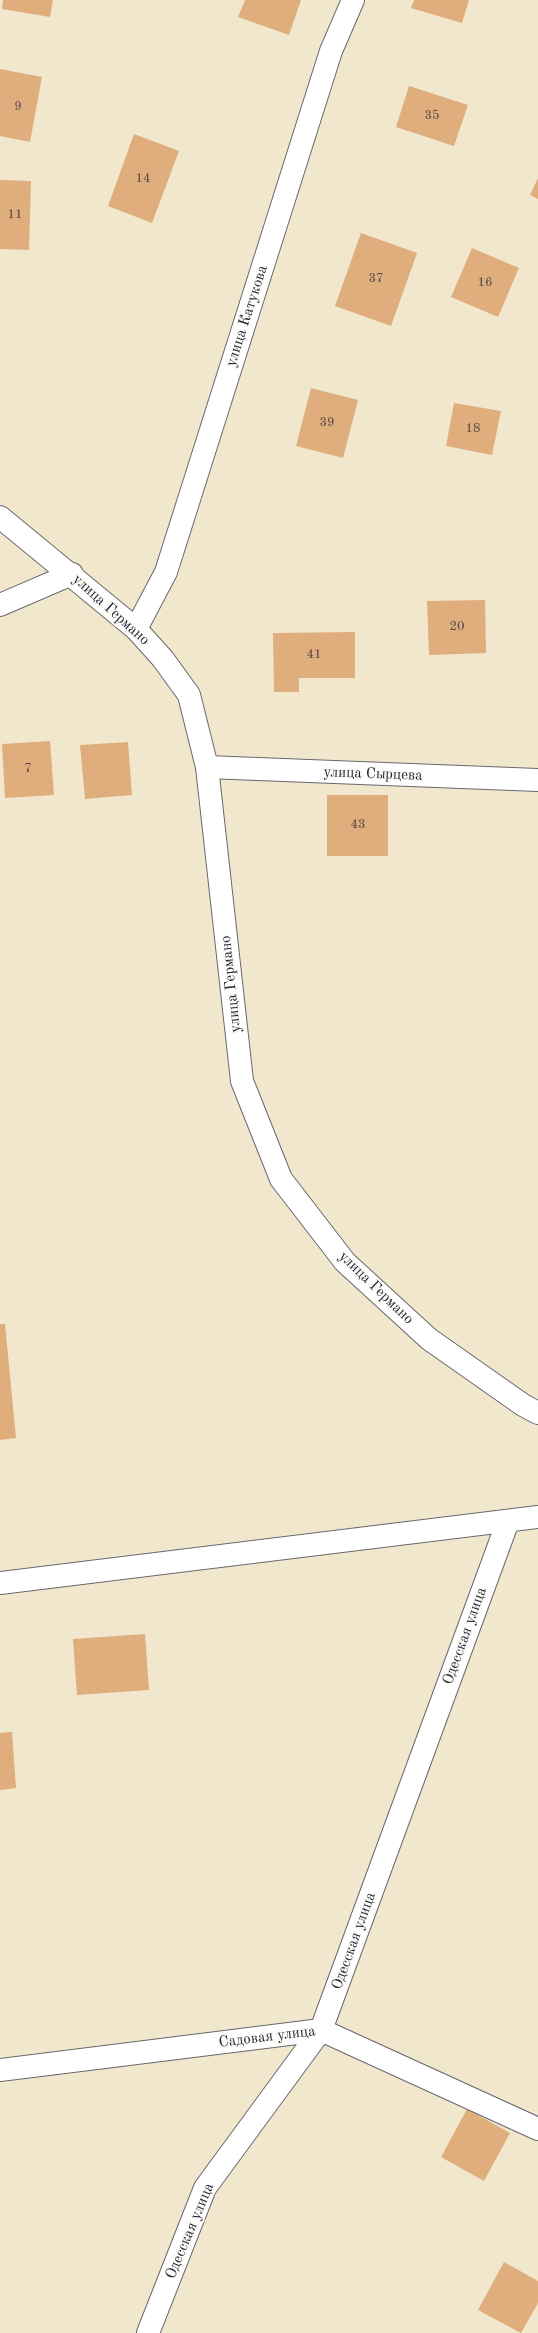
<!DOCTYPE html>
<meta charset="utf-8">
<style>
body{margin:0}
canvas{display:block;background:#f1e7cd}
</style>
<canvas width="538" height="2333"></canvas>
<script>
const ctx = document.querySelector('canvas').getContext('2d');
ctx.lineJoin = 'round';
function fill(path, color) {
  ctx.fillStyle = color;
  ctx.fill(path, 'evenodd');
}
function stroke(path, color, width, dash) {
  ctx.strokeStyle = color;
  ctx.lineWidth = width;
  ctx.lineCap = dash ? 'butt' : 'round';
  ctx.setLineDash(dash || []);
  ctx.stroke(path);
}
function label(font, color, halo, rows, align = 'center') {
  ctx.font = font + ' "Old Standard TT",serif';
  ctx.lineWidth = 4;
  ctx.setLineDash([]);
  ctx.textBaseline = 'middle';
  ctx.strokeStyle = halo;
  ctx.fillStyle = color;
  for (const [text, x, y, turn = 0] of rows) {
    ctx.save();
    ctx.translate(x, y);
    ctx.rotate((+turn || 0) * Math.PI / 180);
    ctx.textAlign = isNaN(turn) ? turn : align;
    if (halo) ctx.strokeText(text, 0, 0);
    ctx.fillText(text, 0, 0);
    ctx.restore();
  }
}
fill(new Path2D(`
 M3,0h50l-3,17 -48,-8z
 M245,0h56l-12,35 -51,-18z
 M414,0h55l-7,23 -51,-15z
 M0,69l42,8 -12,65 -30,-6z
 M409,86l59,19 -14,41 -58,-19z
 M134,134l45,17 -27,72 -44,-17z
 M538,178v21l-8,-4z
 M0,180l31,1 -2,69 -29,-1z
 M361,233l56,20 -26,73 -56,-20z
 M472,248l47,20 -21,49 -47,-20z
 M311,388l47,12 -15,58 -47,-12z
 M454,403l47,8 -9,44 -46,-9z
 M485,600l1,53 -57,2 -2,-54z
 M355,632v46h-56v14h-25l-1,-59z
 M50,741l4,54 -49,3 -3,-54z
 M128,742l4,53 -47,4 -5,-54z
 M327,795h61v61h-61z
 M0,1324h5l11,114 -16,2z
 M145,1634l4,56 -72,5 -4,-56z
 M12,1732l4,56 -16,2v-57z
 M467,2109l43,24 -26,48 -43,-24z
 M504,2262l34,19v22l-17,30 -43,-23z`), '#dfae7c');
const minor = new Path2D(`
 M0,605l72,-31
 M136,629l30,-57 165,-521 22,-51
 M207,767l331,13
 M0,1583l538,-66
 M0,2070l321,-40 217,99
 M148,2333l57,-145 116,-158 187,-509`);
const secondary = new Path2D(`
 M0,517l136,112 27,30 26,36 18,72 35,314 39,98 64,83 84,77 94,66 15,8`);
stroke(minor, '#6a676e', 24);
stroke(secondary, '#6a676e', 24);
stroke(minor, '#fff', 22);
stroke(secondary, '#fff', 22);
label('13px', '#51454b', null, [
 ["9",18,107],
 ["35",432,116],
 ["14",143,179],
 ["11",15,215],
 ["37",376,279],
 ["16",485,283],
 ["39",327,423],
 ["18",473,429],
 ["20",457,627],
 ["41",314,655],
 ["7",28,769],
 ["43",358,825]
]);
label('15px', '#22223b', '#fdfcf7', [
 ["улица Катукова",247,316,-72],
 ["улица Германо",111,610,42],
 ["улица Сырцева",373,774,2],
 ["улица Германо",231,984,-96],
 ["улица Германо",376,1288,44],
 ["Одесская улица",465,1636,-70],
 ["Одесская улица",354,1941,-70],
 ["Садовая улица",267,2037,-7],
 ["Одесская улица",190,2231,-67]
]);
</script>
